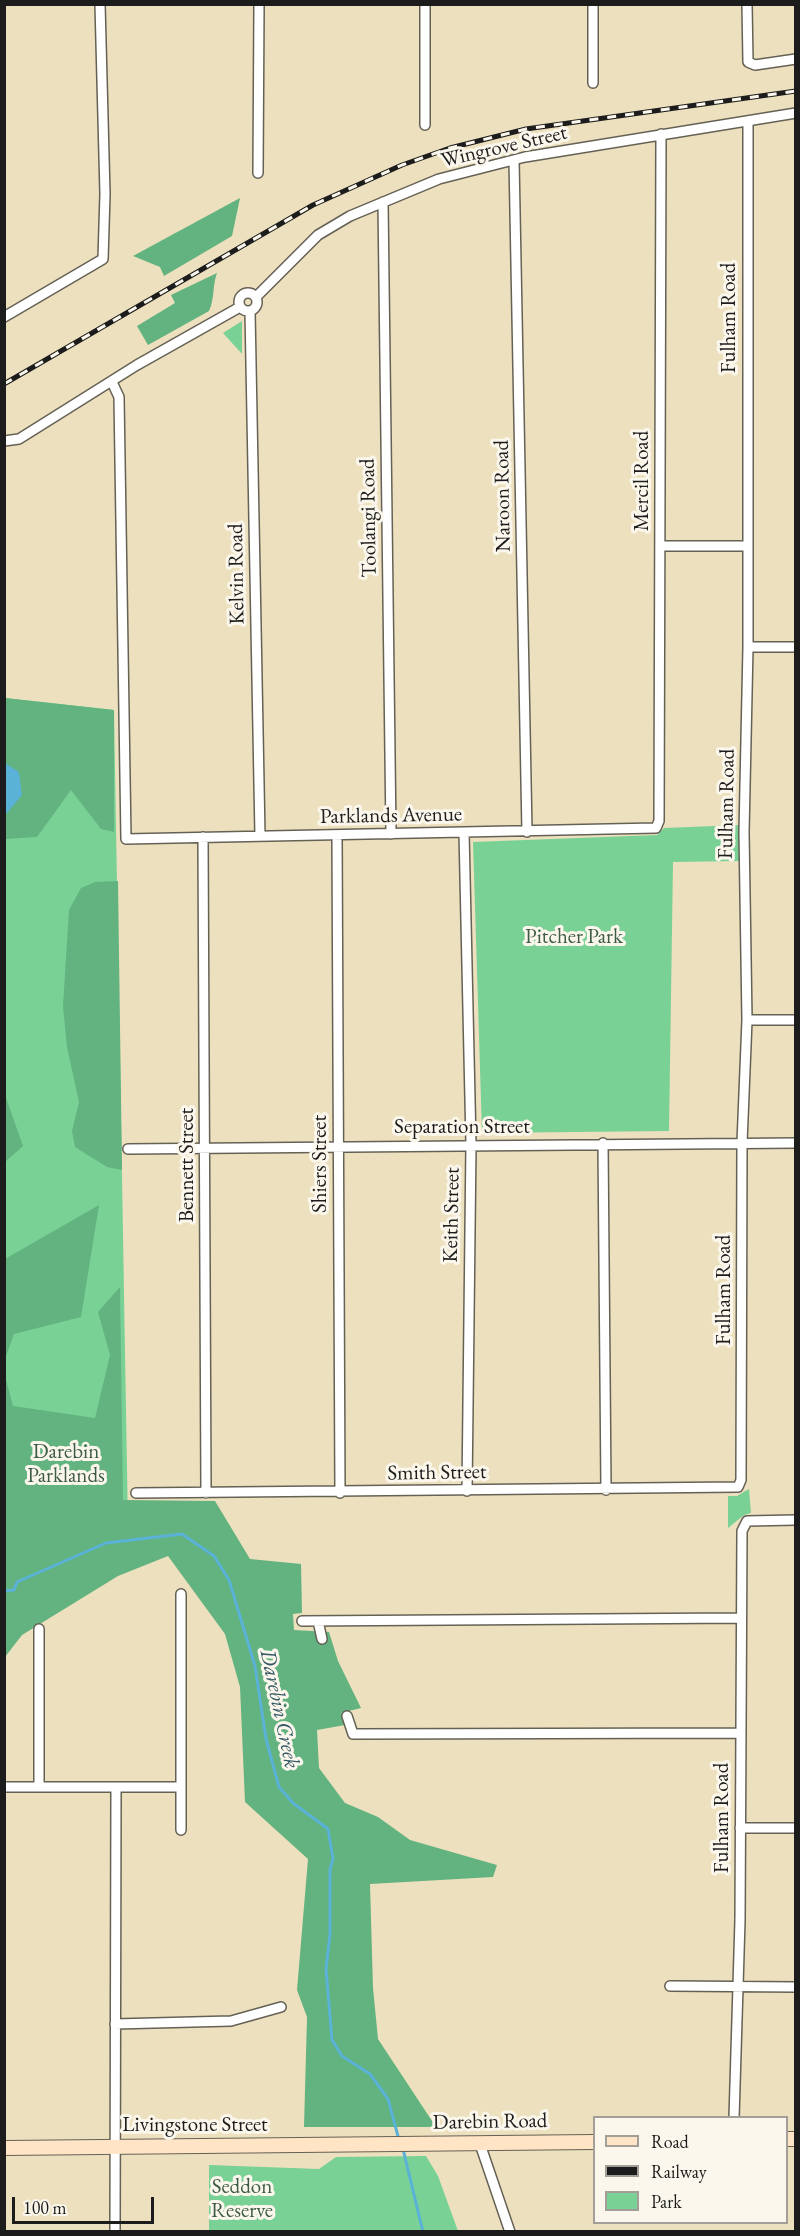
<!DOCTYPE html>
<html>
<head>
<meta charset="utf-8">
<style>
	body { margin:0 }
	#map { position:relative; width:800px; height:2236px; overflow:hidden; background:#ede0be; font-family:"EB Garamond",serif }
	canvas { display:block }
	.frame { position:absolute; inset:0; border:6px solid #1c1c1c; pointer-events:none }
	.legend { position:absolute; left:593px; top:2116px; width:195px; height:108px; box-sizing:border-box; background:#fbf7ec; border:2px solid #a29f99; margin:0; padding:8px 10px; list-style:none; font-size:18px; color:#1c1c1c }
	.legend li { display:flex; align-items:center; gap:12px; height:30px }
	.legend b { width:30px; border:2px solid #a29f99 }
	.scale { position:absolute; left:12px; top:2197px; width:142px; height:27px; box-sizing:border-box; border:3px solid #1c1c1c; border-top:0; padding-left:8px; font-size:18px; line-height:21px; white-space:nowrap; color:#1c1c1c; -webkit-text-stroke:4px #fbf7ec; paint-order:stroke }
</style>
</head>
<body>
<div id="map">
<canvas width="800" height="2236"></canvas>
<div class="frame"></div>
<ul class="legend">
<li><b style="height:8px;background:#ffe4c6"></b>Road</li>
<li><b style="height:8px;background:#1c1c1c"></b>Railway</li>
<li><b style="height:16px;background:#79d196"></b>Park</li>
</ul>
<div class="scale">100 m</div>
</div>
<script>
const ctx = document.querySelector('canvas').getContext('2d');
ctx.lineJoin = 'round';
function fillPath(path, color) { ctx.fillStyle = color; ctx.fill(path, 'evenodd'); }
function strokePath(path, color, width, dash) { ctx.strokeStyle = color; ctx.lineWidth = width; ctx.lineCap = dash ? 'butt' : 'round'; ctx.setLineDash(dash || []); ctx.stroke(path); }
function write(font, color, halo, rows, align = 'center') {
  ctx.font = font + ' "EB Garamond",serif'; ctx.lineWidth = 6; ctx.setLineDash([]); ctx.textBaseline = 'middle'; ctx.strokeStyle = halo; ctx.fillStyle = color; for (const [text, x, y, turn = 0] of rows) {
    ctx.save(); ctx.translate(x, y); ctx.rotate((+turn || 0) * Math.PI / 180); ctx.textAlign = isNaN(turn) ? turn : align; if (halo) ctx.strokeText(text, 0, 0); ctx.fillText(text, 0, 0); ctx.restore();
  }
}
fillPath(new Path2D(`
	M242,321V354L223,333Z
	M5,698L114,710L128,1527L5,1570Z
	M739,825V861L673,862L669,1131L482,1133L473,842L657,835L664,828Z
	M749,1489L751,1513L744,1515L728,1528V1496H737Z
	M426,2156L438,2176L458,2231H209V2165L319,2169L336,2157Z`), '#79d196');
fillPath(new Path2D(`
	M240,198L232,236L164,276L160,267L133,256Z
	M217,273C212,287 215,298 209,311L148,345L137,326L175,303L171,295Z
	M5,698L114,710V832L101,829L71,790L37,837L5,839Z
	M118,881L122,1170L107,1167L75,1147L72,1131L79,1102L67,1047L63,1006L69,910L81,888L95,882Z
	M5,1095L23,1146L5,1162H4Z
	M99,1205L81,1317L14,1334L5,1359V1259Z
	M120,1287L123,1500L215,1501L250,1559L301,1564L302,1613L293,1614L294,1630L329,1632L338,1661L361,1708L341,1713L345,1725L317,1730L319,1768L345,1803L378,1817L410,1840L497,1865L493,1877L370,1884L373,1988L378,2039L436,2127H304L307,2017L297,1990L308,1859L245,1802L240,1687L225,1634L168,1556L118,1576L22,1635L5,1657L4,1372L13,1406L95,1418L110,1355L98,1312Z`), '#62b37f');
fillPath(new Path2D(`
	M5,763L19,772L22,795L7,813H4Z`), '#5ab2d7');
strokePath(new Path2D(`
	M4,1591L14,1590L17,1582L106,1543L182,1534L214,1556L229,1580L255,1666L266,1739L279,1787L293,1803L328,1829L333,1859L330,1869V1934L326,1969L332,2040L342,2056L370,2074L388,2099L399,2140
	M403,2149L423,2232`), '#5ab2d7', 3);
const street = new Path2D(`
	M747,4L748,62L755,65L796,59
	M593,83V4
	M425,125V4
	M514,160L527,832
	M258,173L259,4
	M383,202L391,834
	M239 302a9 9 0 1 1 18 0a9 9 0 1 1-18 0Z
	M256,297L318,235L350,216L439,179L525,157L796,113
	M250,311L260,836
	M4,317L103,259L105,194L100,4
	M112,382L119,397L126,839L656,828L659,821L661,134
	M4,441L19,439L137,365L240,307
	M660,546H747
	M748,647H796
	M464,832L471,1144L467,1491
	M337,835L340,1493
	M203,837L206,1493
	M747,1020H796
	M603,1143L606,1490
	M128,1149L796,1143
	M136,1493L738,1487L741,1480L742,1143L747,1020L744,832L748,647V121
	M302,1621L740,1618
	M318,1621L322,1639
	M347,1716L353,1734L741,1733
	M4,1787H181
	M39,1787V1629
	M740,1828H796
	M181,1830V1594
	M670,1986L796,1987
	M115,2024L231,2021L281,2007
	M734,2118L740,1920L742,1531L747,1521L796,1520
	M480,2144L510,2232
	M115,2232L116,1787`);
const secondary = new Path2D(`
	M786,2139H796
	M4,2148L594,2142`);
strokePath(street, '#656155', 12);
strokePath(secondary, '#656155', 16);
strokePath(street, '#fff', 9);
strokePath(secondary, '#ffe4c6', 14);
const rail = new Path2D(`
	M4,384L313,205L402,165L450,148L526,129L796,91`);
strokePath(rail, '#1c1c1c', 5);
strokePath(rail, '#fbf7ec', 3, [9]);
write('21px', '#1c1c1c', '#fbf7ec', [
	["Wingrove Street",504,147,-13],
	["Fulham Road",729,318,-90],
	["Mercil Road",642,481,-90],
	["Naroon Road",503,496,-91],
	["Toolangi Road",369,518,-91],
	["Kelvin Road",237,574,-91],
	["Fulham Road",727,804,-89],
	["Parklands Avenue",391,816,-1],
	["Separation Street",462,1127],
	["Shiers Street",320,1164,-90],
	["Bennett Street",187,1165,-90],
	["Keith Street",452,1215,-89],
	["Fulham Road",724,1290,-90],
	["Smith Street",437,1473,-1],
	["Fulham Road",722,1818,-90],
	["Darebin Road",490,2122,-1],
	["Livingstone Street",195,2125]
]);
write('21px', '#3d5b47', '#fbf7ec', [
	["Pitcher Park",574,937],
	["Darebin",66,1452],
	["Parklands",66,1476],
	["Seddon",242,2187],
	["Reserve",242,2211]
]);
write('italic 22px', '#355867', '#fbf7ec', [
	["Darebin Creek",279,1709,78]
]);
</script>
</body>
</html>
